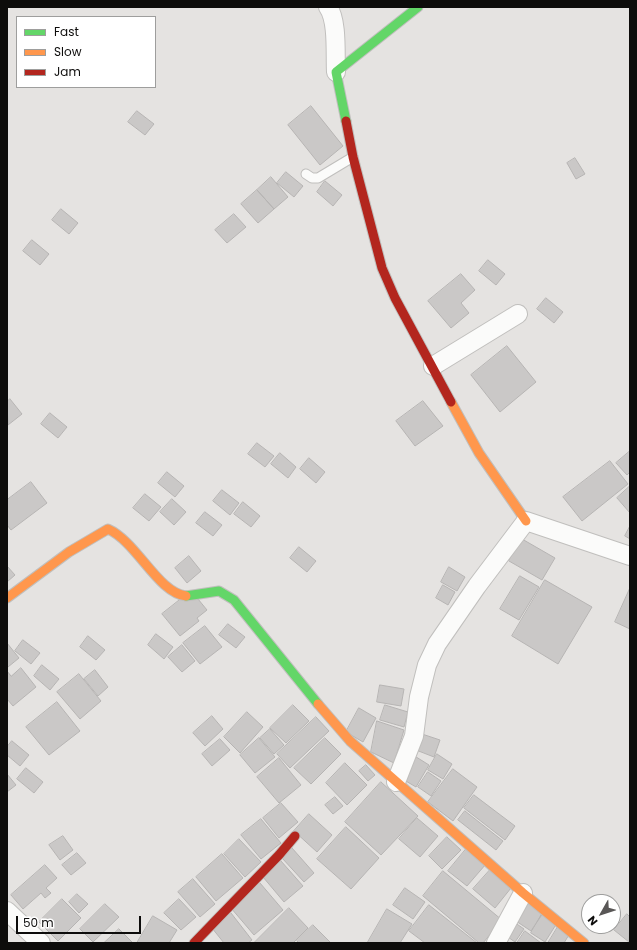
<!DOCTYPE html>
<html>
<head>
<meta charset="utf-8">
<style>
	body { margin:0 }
	#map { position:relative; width:637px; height:950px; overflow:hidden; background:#e5e3e1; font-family:Poppins,sans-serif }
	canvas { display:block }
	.frame { position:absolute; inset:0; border:8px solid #0d0c0b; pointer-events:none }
	.legend { position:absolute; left:16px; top:16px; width:140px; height:72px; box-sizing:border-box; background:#fff; border:1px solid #9e9e9d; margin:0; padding:5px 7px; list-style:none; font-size:12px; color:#0d0c0b }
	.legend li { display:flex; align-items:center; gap:8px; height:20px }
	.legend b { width:20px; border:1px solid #9e9e9d }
	.north { position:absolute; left:581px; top:894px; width:40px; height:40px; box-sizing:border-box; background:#fff; border:1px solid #9e9e9d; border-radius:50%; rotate:231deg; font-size:11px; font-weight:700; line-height:16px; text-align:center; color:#0d0c0b }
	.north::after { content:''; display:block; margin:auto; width:14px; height:18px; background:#595756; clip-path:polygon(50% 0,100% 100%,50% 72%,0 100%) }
	.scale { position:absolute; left:16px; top:916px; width:125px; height:18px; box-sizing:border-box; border:2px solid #0d0c0b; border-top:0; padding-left:5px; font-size:12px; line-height:14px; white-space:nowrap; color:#0d0c0b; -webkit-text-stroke:3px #fff; paint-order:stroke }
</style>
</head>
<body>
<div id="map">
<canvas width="637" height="950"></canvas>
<div class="frame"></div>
<ul class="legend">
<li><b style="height:5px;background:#63d668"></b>Fast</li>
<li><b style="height:5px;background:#ff974d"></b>Slow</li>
<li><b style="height:5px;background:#b3261e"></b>Jam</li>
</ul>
<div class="north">N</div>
<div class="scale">50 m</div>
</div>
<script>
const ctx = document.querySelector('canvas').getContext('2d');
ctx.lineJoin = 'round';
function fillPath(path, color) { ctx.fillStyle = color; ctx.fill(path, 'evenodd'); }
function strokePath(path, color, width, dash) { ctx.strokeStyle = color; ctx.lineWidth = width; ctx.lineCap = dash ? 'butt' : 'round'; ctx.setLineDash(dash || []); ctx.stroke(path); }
const building = new Path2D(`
	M311,106L343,146L320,165L288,125Z
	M137,111L154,124L145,135L128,122Z
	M575,158L585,174L576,179L567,163Z
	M286,172L303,186L294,197L277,183Z
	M271,177L288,197L274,209L257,190Z
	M325,181L342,195L333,206L317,192Z
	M257,190L274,209L258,223L241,204Z
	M61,209L78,223L69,234L52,220Z
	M234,214L246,227L227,243L215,230Z
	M32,240L49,254L40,265L23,251Z
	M488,260L505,274L496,285L479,271Z
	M461,274L475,290L461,303L469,313L451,328L428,301Z
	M546,298L563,312L554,323L537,309Z
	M507,346L536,382L500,412L471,375Z
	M10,399L22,414L8,425L7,402Z
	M423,401L443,426L415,446L396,421Z
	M50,413L67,427L58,438L41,424Z
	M257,443L274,456L265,467L248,454Z
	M630,451V472L627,475L616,463Z
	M280,453L296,467L288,478L271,464Z
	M309,458L325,472L316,483L300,469Z
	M610,461L628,484L582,521L563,497Z
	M167,472L184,486L175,497L158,483Z
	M31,482L47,503L11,530L7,525V500Z
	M630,486V513L617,498Z
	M222,490L239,503L230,515L213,501Z
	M145,494L161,507L149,521L133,508Z
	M172,499L186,512L174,525L160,512Z
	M243,502L260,516L251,527L234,514Z
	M205,512L222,525L213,536L196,523Z
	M630,526V539L625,536Z
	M522,539L555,558L542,580L509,561Z
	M299,547L316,561L307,572L290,558Z
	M189,556L201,571L187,583L175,568Z
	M7,566L15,575L7,582Z
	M449,567L465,577L457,591L441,582Z
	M520,576L539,587L519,620L500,609Z
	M545,580L592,607L558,664L512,636Z
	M443,585L455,592L448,605L436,598Z
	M630,588V629L615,622Z
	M182,598L198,599L207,610L197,618L199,621L180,636L162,614Z
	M228,624L245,637L236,648L219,635Z
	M205,626L222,647L200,664L183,643Z
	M156,634L173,647L164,659L148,645Z
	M88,636L105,650L96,660L80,647Z
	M23,640L40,653L31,664L15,651Z
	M7,643L19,658L8,667L7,666Z
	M182,645L195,661L182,672L168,657Z
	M42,665L59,679L50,690L34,676Z
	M21,668L36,687L13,706L7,699V671L11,676Z
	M95,670L108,687L98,696L84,679Z
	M79,674L101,701L80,719L57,692Z
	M380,685L404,689L401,706L377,702Z
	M57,702L80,731L49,755L26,727Z
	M293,705L309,721L286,743L270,728Z
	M385,705L408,712L404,727L380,720Z
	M359,708L376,718L363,742L346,732Z
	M247,712L263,727L240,753L224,737Z
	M212,716L223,729L205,746L193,733Z
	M316,717L329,731L290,768L277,754Z
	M377,721L404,730L394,763L371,752Z
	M270,729L284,745L274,754L260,738Z
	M422,734L440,740L434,757L416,750Z
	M259,738L275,757L255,773L240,755Z
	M325,738L341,754L311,784L294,768Z
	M220,739L230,750L212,766L202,754Z
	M12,741L29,755L20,766L7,755V747Z
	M437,754L452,764L443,779L428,770Z
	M413,755L429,765L416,787L399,777Z
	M279,758L301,785L279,803L257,777Z
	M345,763L367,785L347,805L326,783Z
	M366,765L375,775L368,781L359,771Z
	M26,768L43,782L34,793L17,779Z
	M453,769L477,787L453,821L428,802Z
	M428,772L441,781L431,796L418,787Z
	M7,774L16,785L7,792Z
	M381,782L418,816L381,855L345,822Z
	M474,795L515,826L505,840L464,808Z
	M335,797L343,806L333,814L325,805Z
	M281,803L298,822L279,838L263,818Z
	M465,811L503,841L496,850L458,820Z
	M309,814L332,835L317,852L294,831Z
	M417,818L438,836L420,857L399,839Z
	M261,819L281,843L261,859L241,835Z
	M346,827L379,858L351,889L317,859Z
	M63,836L73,850L60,860L49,845Z
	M447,837L461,850L442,869L429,856Z
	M239,839L261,862L245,877L224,854Z
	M292,848L314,873L304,882L282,858Z
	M467,848L486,864L467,886L448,871Z
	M77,853L86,863L71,875L62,865Z
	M222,854L243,878L216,901L196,877Z
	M281,861L303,886L284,902L263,877Z
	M45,865L57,878L46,888L51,893L45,898L41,893L23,909L11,895Z
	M490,870L511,888L495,908L473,889Z
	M443,871L502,920L483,943H479L423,896Z
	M193,879L215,904L200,917L178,892Z
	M260,883L283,910L254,935L231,908Z
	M405,888L425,902L413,919L393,905Z
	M77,894L88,904L79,913L69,902Z
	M62,899L81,918L58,941L39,922Z
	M179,899L196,917L181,930L164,913Z
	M522,899L543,913L531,931L510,917Z
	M105,904L119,917L93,942L80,929Z
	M429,905L477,943H425L409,931Z
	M289,908L308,928L293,943H254Z
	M387,909L412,924L400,943H370L368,942Z
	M231,913L252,940L248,943H224L212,928Z
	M542,914L557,923L545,942L531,933Z
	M627,914L630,917L629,942L614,930Z
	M153,916L177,930L169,943H137Z
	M511,920L524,929L515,942L502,933Z
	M313,925L331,943H299L297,941Z
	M559,925L570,933L564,943H548Z
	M119,929L133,943H104Z
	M525,931L541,943H517Z`);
fillPath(building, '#cac8c7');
strokePath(building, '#b6b4b3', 1);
const lane = new Path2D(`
	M306,174L312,178H318L353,157`);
const street = new Path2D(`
	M328,7C338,21 335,55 336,72
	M433,366L518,314
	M396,782L414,736L419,697L427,665L437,644L477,586L526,521L630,556
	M7,911L41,943
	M496,943L523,893`);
const fast = new Path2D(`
	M346,121L336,72L418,7
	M186,596L219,591L234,600L318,704`);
const slow = new Path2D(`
	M451,402L479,453L526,521
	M7,598L69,552L108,529C137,542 158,593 186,596
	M318,704L350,741L523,893L584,943`);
const jam = new Path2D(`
	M346,121L353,157L382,268L395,298L451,402
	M194,943L279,855L295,836`);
strokePath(lane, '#c0bfbd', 11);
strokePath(street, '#c0bfbd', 20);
strokePath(fast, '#c0bfbd', 11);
strokePath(slow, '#c0bfbd', 11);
strokePath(jam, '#c0bfbd', 11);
strokePath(lane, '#fbfbfa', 9);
strokePath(street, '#fbfbfa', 18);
strokePath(fast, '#63d668', 9);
strokePath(slow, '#ff974d', 9);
strokePath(jam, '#b3261e', 9);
</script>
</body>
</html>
